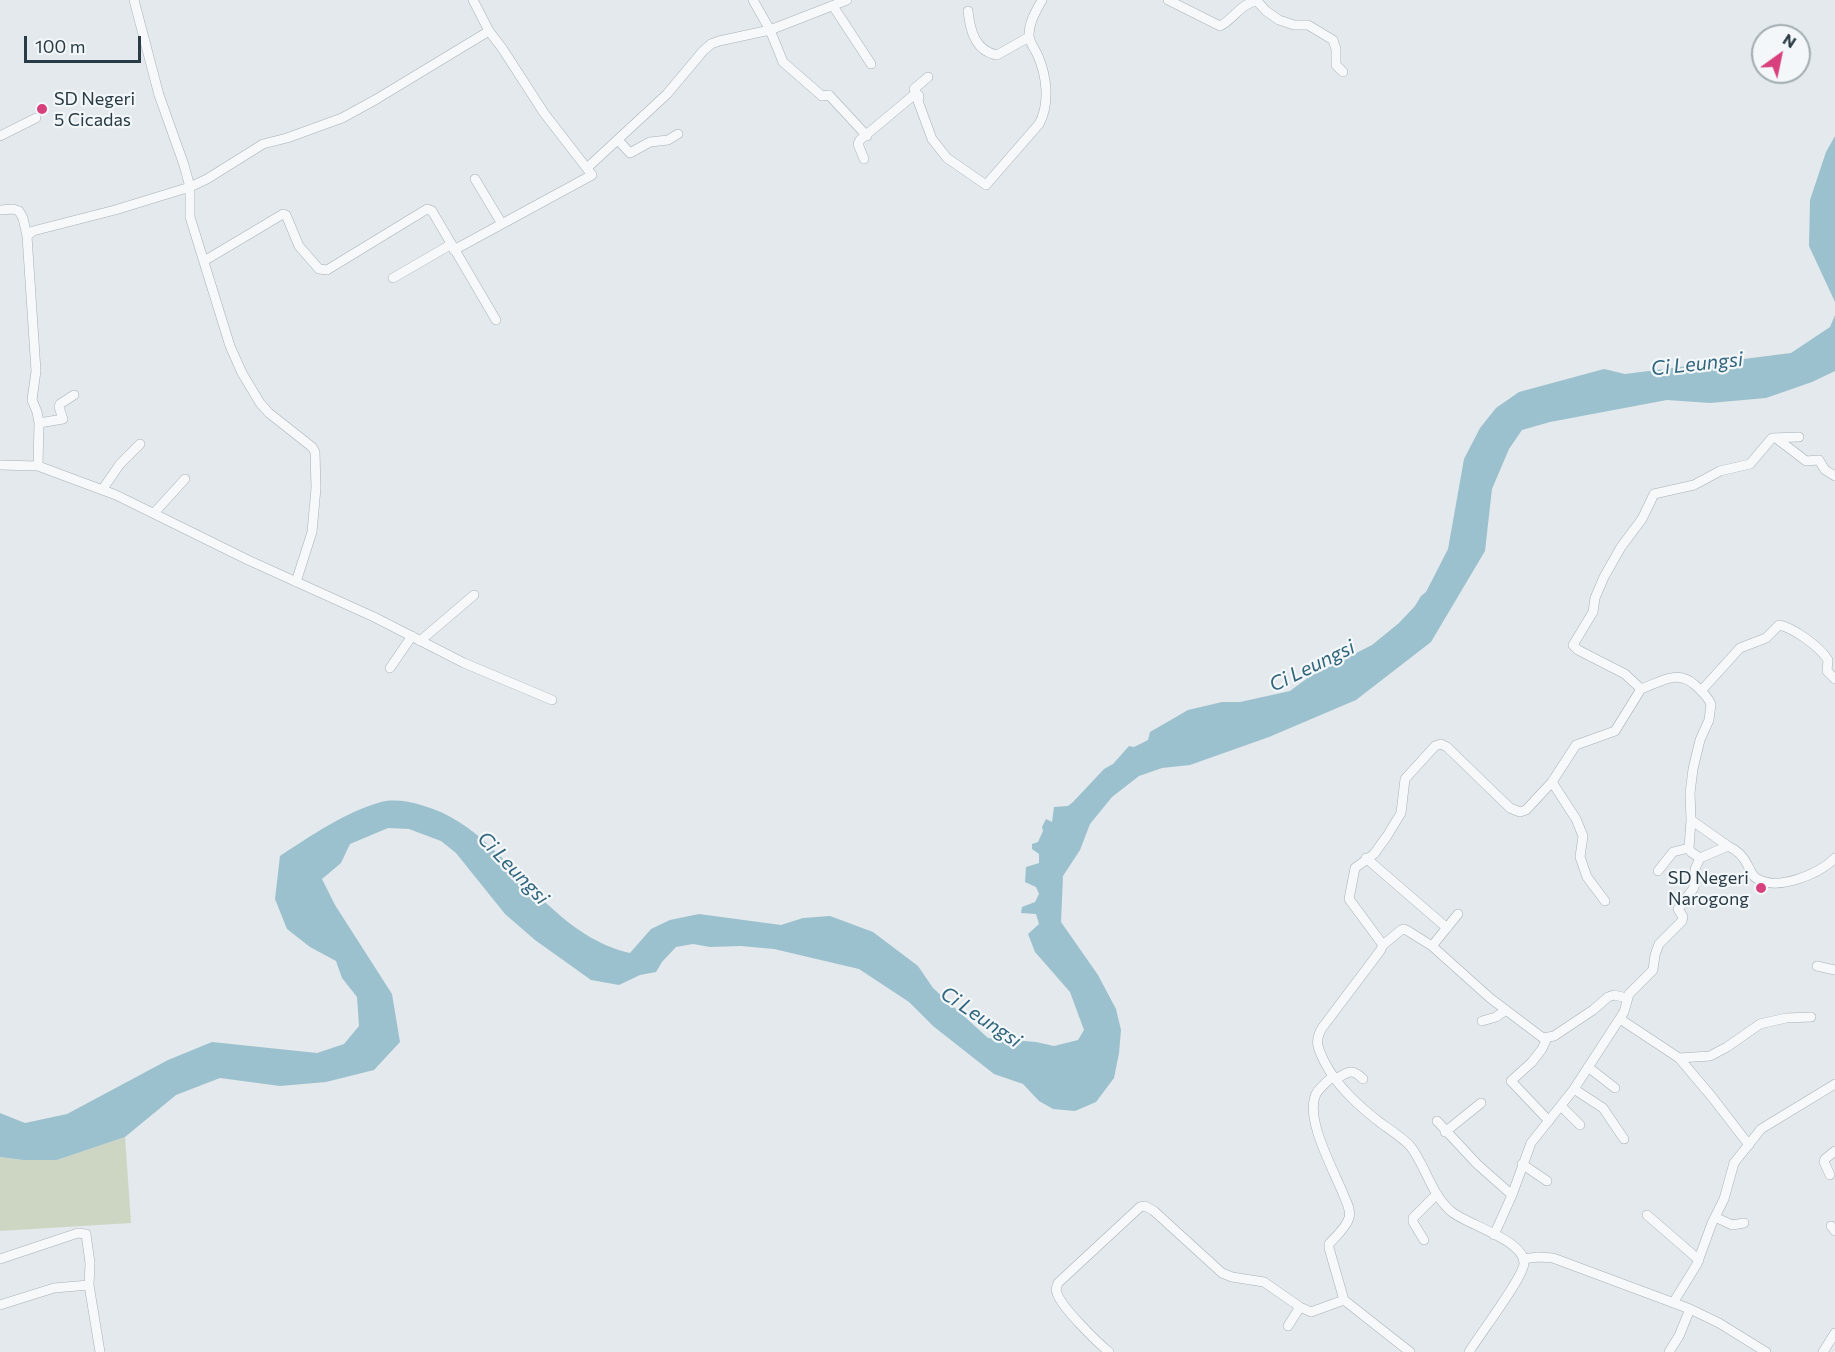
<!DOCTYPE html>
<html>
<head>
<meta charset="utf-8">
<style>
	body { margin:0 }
	#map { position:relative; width:1835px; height:1352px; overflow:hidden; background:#e3e9ec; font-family:Commissioner,sans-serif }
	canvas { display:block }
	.north { position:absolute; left:1751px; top:24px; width:60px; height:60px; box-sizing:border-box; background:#f3f7f9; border:2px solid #a2acb1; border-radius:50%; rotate:33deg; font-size:16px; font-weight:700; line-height:24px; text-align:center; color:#293b45 }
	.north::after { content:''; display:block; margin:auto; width:21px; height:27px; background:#d8407d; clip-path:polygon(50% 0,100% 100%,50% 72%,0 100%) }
	.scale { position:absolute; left:24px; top:36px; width:117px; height:27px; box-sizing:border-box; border:3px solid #293b45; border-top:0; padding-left:8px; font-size:18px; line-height:21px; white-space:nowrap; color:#293b45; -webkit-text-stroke:4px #f3f7f9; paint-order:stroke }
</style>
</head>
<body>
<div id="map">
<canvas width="1835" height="1352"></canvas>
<div class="north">N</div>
<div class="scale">100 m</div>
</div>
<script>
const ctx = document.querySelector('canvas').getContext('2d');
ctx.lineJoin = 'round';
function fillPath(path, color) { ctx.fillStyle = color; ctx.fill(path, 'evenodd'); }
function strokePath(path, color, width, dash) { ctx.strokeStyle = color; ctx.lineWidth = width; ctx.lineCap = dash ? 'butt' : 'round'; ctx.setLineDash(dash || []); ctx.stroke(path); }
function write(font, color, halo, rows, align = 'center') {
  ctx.font = font + ' Commissioner,sans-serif'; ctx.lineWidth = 4.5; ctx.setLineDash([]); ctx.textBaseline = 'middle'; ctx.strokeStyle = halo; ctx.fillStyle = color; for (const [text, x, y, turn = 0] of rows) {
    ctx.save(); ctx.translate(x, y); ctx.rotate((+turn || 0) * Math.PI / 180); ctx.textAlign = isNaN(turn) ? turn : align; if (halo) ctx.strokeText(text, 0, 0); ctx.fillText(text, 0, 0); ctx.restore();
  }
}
fillPath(new Path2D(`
	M125,1137L131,1223L0,1231V1157L23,1160H57Z`), '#cdd6c3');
fillPath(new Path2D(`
	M1835,136V302L1809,246L1810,200L1826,152Z
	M1835,315V371L1812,382L1766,398L1710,403L1667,400L1550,422L1522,430L1509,449L1492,489L1485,551L1431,642L1356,700L1269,737L1190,765L1162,768L1139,776L1112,797L1090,824L1080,850L1063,876L1061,922L1098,975L1116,1009L1121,1030L1119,1053L1114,1078L1096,1102L1075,1111L1053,1109L1039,1101L1023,1084L994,1074L933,1026L909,1002L859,969L774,949L741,946L710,947L693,944L676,947L662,962L656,972L640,975L619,985L591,980L535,940L505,914L456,853L441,841L409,829L388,828L350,844L341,863L322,879L335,905L392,994L400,1042L374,1070L326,1082L280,1086L220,1078L176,1095L125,1137L57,1160H23L0,1157V1113L25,1123L67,1114L168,1060L212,1042L317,1053L344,1044L359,1026L357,997L342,978L336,961L310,947L287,929L275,899L280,856C309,837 347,811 381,802C393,799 409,801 421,805C480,821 511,873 555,911C576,930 602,947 630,953L651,929L670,920L699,914L781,925L803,918L830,916L873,932L918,966L933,988L988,1038L1036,1042L1054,1046L1078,1040L1084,1030L1070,992L1035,952L1028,934L1039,924L1036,914L1021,913L1022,907L1035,902L1039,894L1036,887L1025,882L1026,867L1039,863V854L1032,849V844L1038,842L1043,831L1042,827L1046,819L1052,822L1054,807L1068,806L1073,802L1104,769L1113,764L1129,746L1134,747L1148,740L1150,732L1188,710L1222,702H1240L1290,691L1309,677L1372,645L1399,623L1415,606L1421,596L1426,592L1448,549L1464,459L1480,428L1496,408L1519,392L1604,369L1625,374L1791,353L1830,327Z`), '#9cc1ce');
const street = new Path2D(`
	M134,0L159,95L184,165L190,187V217L230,346L242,373L260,403L269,413L312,447L315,452L316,488L312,532L296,582
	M753,0L770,30L783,62L822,96L829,95L867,136
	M1168,0L1220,26C1233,20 1241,3 1257,1L1266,11L1279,20L1294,25H1308L1333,40L1336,49V65L1343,72
	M833,6L871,64
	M968,11C970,30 975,51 997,55L1029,37
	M916,93L919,96L918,101L932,139L947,158L986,185L1039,124C1050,104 1047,77 1038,56C1035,49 1029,42 1029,35C1029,22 1036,11 1042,0
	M0,136L36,118
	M618,140L630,153L650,142L668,140L678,134
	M864,159L858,144L860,140L909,99L916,93L914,89L928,77
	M587,168L667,94L703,51L711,44L719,41L770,30L847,0
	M475,179L502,224
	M0,210L13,209L19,211L23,218L27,236
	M454,250L592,175L544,113L502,48L489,31
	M204,261L283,214L286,215L299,246L319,269L327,270L427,209L432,211L496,320
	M393,278L450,245
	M39,423L63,419L59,407L60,404L74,395
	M1776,438L1806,461L1819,460L1825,470L1835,476
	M0,465L38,466L116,495L248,560L374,617L464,663L552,700
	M38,466L39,423L37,412L32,400L36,371L27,236L33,231L115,210L190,187L207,179L263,144L287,138L342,118L375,100L489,31L473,0
	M102,490L120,464L140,444
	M154,513L185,479
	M420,641L474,595
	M390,668L412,636
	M1641,689C1661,682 1677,669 1695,685C1702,691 1707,696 1711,704L1709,720L1700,740L1693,769L1690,793L1691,820L1689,848L1691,852L1700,858L1728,846C1737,850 1744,857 1748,866C1751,870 1751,875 1756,878C1777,892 1819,874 1835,858
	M1701,691L1740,648L1766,638L1779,625C1794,628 1820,647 1828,660L1827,671L1835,679
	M1552,782L1576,819L1583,836L1580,857L1587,877L1605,901
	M1691,820L1728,846
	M1366,858L1447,928
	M1658,871L1673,852L1689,848
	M1383,945L1401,930L1404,929L1408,931L1432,946L1490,998L1543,1038L1554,1036L1593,1010L1608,997L1614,995L1627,998
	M1432,946L1458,914
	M1817,966L1835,970
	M1620,1019L1679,1058L1710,1056L1727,1047L1760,1024L1786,1018L1811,1017
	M1482,1021L1496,1017L1506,1010
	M1547,1038L1542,1049L1532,1062L1511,1081L1549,1121
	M1679,1058L1712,1097L1749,1145
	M1588,1067L1615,1088
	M1332,1077C1327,1082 1320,1087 1316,1094C1304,1119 1335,1172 1344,1196C1347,1203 1351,1210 1349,1218C1346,1228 1335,1237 1329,1244V1248L1344,1300L1410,1352
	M1335,1079C1348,1073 1351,1067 1363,1079
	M1574,1089L1603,1108L1624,1139
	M1561,1106L1580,1125
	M1437,1121L1477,1164L1512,1195
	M1445,1132L1481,1103
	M1522,1164L1547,1181
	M1830,1175L1824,1162L1825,1159L1835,1151
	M1647,1215L1699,1260
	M1715,1217L1732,1225L1744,1223
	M1831,1226L1835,1231
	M1494,1235L1512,1195L1531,1143L1574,1089L1624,1012L1629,994L1653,970L1655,955L1659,944L1682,921L1683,917L1678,909L1693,889L1697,879L1695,869L1700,858
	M1424,1240L1413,1222V1218L1437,1194
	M0,1259L78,1233L86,1234L90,1263L89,1285L100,1352
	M1523,1259L1538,1257L1553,1258L1690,1309L1719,1323L1766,1352
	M1673,1303L1697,1264L1712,1223L1724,1199L1734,1163L1761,1129L1835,1084
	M0,1305L54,1288L89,1285
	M1288,1326L1300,1307
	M1109,1352C1097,1342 1061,1307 1057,1293C1055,1289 1057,1287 1058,1283L1140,1207L1145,1206L1154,1211L1222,1273L1232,1277L1264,1282L1300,1307L1311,1312L1344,1300
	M1469,1352C1479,1335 1524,1277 1524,1263C1524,1240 1468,1225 1452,1212C1432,1196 1426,1167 1411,1147C1403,1138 1392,1131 1382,1124C1360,1107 1337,1087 1324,1061C1318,1048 1314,1042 1322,1028L1380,951L1383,945L1349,899L1355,868L1374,854L1387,836L1401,813L1405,779L1435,746L1441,744L1447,747L1510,808L1520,812L1526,810L1552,782L1576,745L1615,731L1641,689L1625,674L1578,650L1573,645L1593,612L1595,598L1604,577L1621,547L1642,519L1654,494L1694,485L1720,471L1750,464L1772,438L1799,437
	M1669,1352L1679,1336L1690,1309
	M1823,1352L1835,1333`);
strokePath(street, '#a7b1b7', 10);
strokePath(street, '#f6f8fa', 9);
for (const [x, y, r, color] of [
	[42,109,6,"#d8407d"],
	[1761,888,6,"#d8407d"]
]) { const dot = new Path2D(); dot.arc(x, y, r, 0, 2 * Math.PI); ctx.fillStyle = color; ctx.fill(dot); strokePath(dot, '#f3f7f9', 2); }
write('18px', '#293b45', '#f3f7f9', [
	["SD Negeri",54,99],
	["5 Cicadas",54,120],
	["SD Negeri",1749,878,"right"],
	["Narogong",1749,899,"right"]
], 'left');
write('italic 20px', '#30657d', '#f3f7f9', [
	["Ci Leungsi",1697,364,-6],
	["Ci Leungsi",1312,666,-26],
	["Ci Leungsi",513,868,46],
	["Ci Leungsi",981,1017,34]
]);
</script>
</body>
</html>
